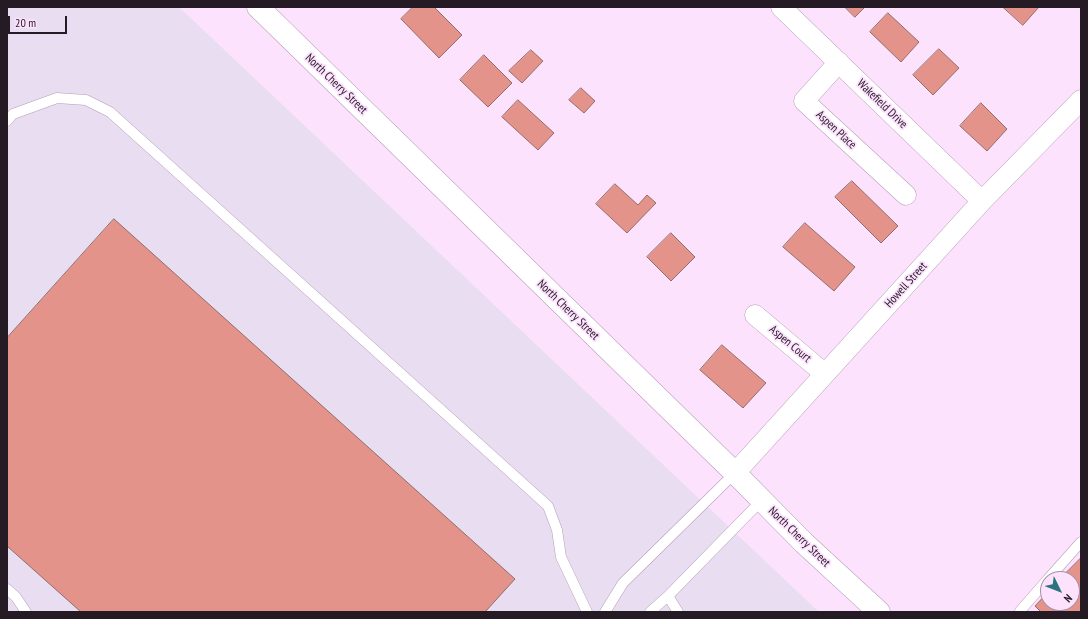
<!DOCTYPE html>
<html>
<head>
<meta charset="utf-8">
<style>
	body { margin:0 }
	#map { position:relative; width:1088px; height:619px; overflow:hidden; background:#fde2fd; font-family:"PT Sans Narrow",sans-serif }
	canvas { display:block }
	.frame { position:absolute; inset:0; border:8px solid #241b25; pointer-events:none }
	.north { position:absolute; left:1040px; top:571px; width:40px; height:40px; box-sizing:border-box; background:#fde2fd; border:1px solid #a692a7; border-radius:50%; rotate:133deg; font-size:11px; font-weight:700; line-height:16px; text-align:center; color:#241b25 }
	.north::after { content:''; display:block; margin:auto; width:14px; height:18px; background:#2b747d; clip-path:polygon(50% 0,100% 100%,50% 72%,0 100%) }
	.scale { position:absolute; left:8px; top:16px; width:59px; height:18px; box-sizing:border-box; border:2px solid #241b25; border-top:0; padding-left:5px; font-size:12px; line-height:14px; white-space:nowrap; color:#241b25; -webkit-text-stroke:3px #fde2fd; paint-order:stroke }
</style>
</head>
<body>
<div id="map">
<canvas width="1088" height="619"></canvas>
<div class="frame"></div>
<div class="north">N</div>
<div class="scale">20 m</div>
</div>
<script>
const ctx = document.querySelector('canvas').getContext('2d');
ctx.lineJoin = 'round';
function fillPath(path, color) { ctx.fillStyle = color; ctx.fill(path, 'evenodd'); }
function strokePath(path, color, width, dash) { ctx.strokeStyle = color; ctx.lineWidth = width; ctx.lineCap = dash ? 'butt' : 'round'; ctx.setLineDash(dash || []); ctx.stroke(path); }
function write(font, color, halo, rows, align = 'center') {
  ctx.font = font + ' "PT Sans Narrow",sans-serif'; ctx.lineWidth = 3.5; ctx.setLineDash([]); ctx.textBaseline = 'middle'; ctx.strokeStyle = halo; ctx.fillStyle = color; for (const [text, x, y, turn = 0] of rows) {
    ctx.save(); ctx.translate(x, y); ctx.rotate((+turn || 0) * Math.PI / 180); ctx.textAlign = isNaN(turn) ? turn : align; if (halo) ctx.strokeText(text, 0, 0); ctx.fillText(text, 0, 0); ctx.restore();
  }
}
fillPath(new Path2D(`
	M7,7H179L819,612H7Z`), '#e8ddf1');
const building = new Path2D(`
	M413,7H434L462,35L439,58L401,19Z
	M845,7H865L855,17Z
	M1003,7H1039L1023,25Z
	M888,13L919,42L901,62L870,32Z
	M939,49L959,68L933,95L913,75Z
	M531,50L543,61L522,83L509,71Z
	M484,55L512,83L488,107L460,80Z
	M581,88L595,101L584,113L569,100Z
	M518,100L554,133L538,150L502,117Z
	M981,103L1007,129L987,151L960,126Z
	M852,181L898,226L881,243L835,197Z
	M615,184L638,205L647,195L656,203L627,233L596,204Z
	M114,219L515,579L485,612H81L7,546V338Z
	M805,223L855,267L834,291L783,247Z
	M671,233L695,257L671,281L647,257Z
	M722,345L766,383L743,408L700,370Z
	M1081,558V611L1080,612H1041L1035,606L1048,592V603H1072V579H1060Z`);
fillPath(building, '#e4938b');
strokePath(building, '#916d69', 1);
const lane = new Path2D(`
	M7,121L13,114L57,98L86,100L110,112L548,506L557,530L561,557L587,612
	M1048,579L1081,542
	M7,589L16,597L26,612
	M668,596L678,612
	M1020,611L1048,579
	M605,612L623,583L735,473
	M650,612L668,596L762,500`);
const street = new Path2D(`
	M781,7L982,201
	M839,62L804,101L906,195
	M755,315L825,374
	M735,473L982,201L1081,100`);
const secondary = new Path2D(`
	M258,7L735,473L804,543L879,612`);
strokePath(lane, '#b69db6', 11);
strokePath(street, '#b69db6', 21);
strokePath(secondary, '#b69db6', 23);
strokePath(lane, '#fff', 10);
strokePath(street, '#fff', 20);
strokePath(secondary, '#fff', 22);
write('12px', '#241b25', '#fde2fd', [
	["North Cherry Street",336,84,44],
	["Wakefield Drive",882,104,44],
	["Aspen Place",836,130,43],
	["Howell Street",906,285,-48],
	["North Cherry Street",568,310,44],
	["Aspen Court",790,344,40],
	["North Cherry Street",799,537,44]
]);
</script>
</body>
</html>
